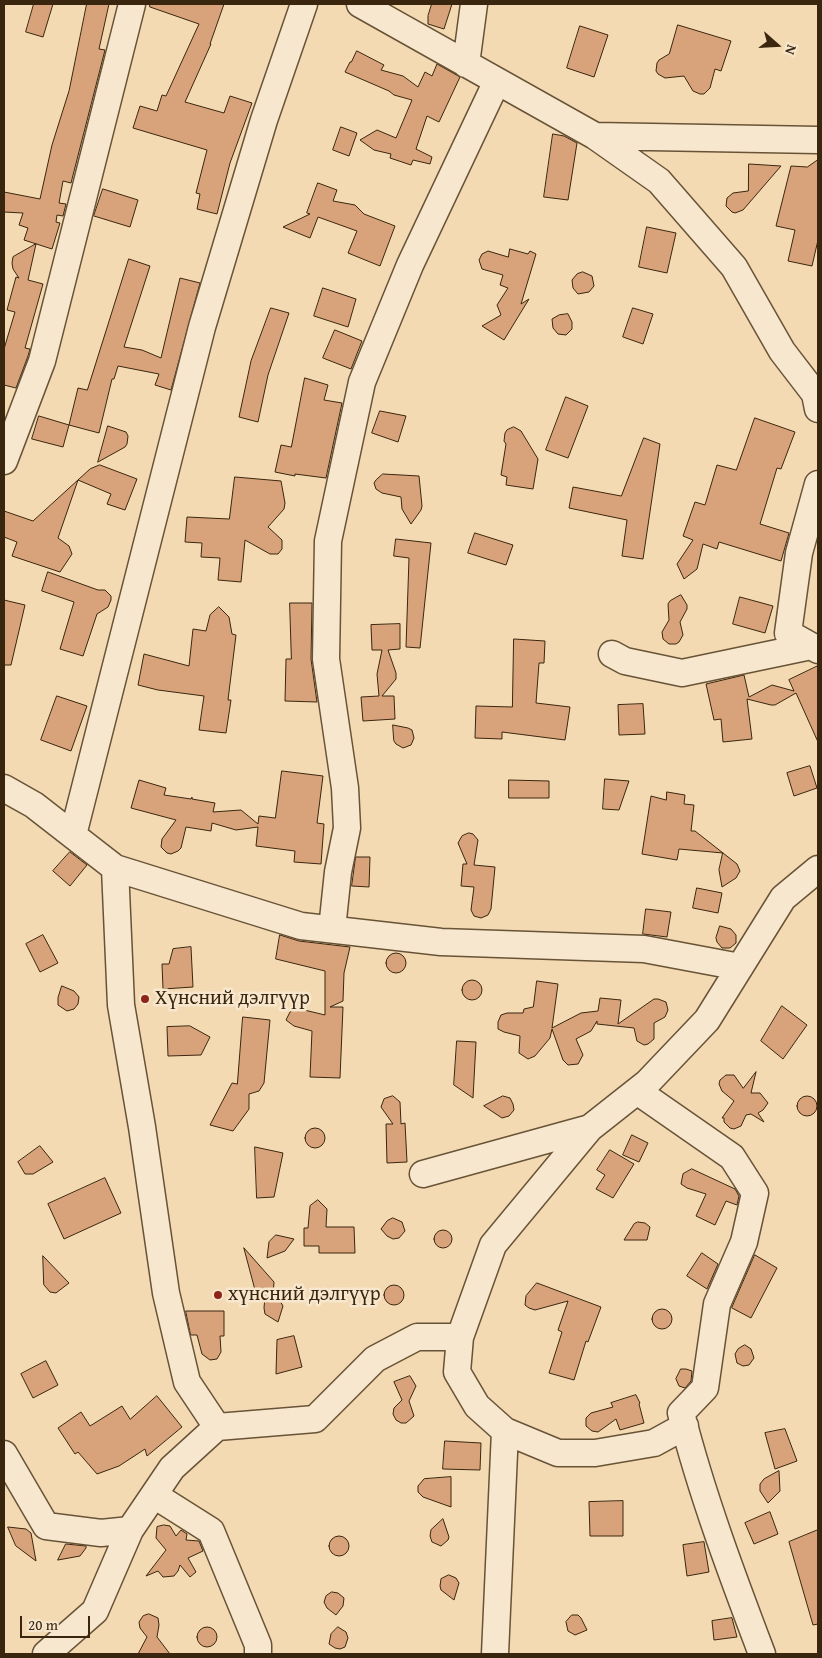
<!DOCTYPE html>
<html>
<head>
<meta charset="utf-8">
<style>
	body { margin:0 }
	#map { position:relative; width:822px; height:1658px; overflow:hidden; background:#f3dab3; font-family:"Gentium Book Plus",serif }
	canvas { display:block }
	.frame { position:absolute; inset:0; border:5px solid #3a260e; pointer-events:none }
	.north { position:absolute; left:752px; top:20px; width:50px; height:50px; -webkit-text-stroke:4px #f7e7ce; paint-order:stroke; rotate:109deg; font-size:14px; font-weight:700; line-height:20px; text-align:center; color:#3a260e }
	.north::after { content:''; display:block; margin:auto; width:18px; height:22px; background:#3a260e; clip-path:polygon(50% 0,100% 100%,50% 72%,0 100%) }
	.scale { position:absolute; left:20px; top:1616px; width:70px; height:22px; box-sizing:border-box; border:2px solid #3a260e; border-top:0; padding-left:6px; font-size:15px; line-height:18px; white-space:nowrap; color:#3a260e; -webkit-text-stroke:4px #f7e7ce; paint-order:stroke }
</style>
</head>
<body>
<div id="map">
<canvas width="822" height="1658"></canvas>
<div class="frame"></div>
<div class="north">N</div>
<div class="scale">20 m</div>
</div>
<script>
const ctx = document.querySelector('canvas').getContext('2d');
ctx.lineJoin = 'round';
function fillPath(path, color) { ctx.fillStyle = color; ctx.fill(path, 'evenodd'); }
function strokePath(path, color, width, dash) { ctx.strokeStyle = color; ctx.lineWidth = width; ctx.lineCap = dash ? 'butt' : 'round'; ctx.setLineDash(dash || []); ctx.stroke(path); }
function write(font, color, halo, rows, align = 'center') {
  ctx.font = font + ' "Gentium Book Plus",serif'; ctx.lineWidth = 5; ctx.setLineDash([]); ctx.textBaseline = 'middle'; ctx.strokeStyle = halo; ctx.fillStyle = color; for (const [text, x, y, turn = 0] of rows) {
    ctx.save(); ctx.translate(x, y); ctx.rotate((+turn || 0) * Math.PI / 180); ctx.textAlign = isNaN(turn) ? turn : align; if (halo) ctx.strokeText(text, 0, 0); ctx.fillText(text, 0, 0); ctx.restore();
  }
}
const building = new Path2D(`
	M34,4H53L43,37L26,32Z
	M87,4H109L99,49L105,50L71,183L63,181L59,203L66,204L63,216L57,215L56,222L60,223L52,249L24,240L28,228L19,225L23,213L4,212V192L40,199L52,145L69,91Z
	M150,4H224L210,44H211L185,102L224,113L230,96L252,103L230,163L217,214L197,209L200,194L196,193L207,150L133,128L140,106L157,111L162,95L166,96L199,24L150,7Z
	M432,4H452L444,29L428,24V16Z
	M678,25L731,41L721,71L715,69L710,88L704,94H700L693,91L684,76L665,78L658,74L656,71L657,63L659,60L669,54Z
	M580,26L608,35L594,77L567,68Z
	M357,51L384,65L381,70L403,76L418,87L425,72L432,76L437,64L460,77L439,122L427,116L416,149L432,157L430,164L413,160L411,165L390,158L391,154L374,150L360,140L377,130L396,138L412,100L394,95L389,91L345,72L350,62H351Z
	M341,127L357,133L349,156L333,150Z
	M553,134L564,136L577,143L568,200L544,197Z
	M818,160V240L812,266L788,261L795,230L776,226L791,166L807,167Z
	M749,164L781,166L743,210L735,213L732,212L726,206L727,198L733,193L748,191Z
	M318,183L337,190L333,201L355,205L364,214L395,226L380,266L348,253L357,231L318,217L310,238L283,227L310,214L307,213Z
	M103,189L138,200L130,227L94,216Z
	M647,227L676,233L667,273L639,267Z
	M36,244L28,280L43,284L25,348L30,349L28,356L16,388L4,385V349L15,312L7,310L16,277L19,278L13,269L12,263L13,257Z
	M510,249L528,254L530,251L536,254L521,304L529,299L504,340L482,326L501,315L497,305L508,288L500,285L503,275L482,269L479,260L482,254L488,251L508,257Z
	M129,259L150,266L124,347L142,350L161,358L180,278L200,283L171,390L155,385L159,374L118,366L114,379H112L99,433L69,425L78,388L87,390Z
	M583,272L592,276L594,286L589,292L578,294L573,288L572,280L577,274Z
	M323,288L356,299L348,327L314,316Z
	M271,308L289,313L268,375L258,422L239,417L251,361Z
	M633,308L653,314L643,344L623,337Z
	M568,314L572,322V329L566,335L558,334L553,328L552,319L559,315Z
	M335,330L362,341L351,369L323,358Z
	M305,378L328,385L324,400L342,403L326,478L295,474V476L275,472L281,445L291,447Z
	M566,397L588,406L568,458L546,450Z
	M380,411L406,416L398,442L372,433Z
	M39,416L69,425L63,447L32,439Z
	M755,418L795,432L781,469L777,468L760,524L789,533L781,561L719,542L717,549L703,544L697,569L684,579L677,564L693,540L683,536L695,502L705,505L717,465L736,470Z
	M108,426L126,432L128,436L127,444L125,447L98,462Z
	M514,427L521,431L538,459L533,489L506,485L507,477L501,475L506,444L504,441L505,433L507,430Z
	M644,438L660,444L643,559L622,556L627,520L569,508L573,487L621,496Z
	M100,465L137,479L125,510L107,504L111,494L78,480L58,538L69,546L72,554L60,572L12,556L17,542L4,537V511L33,521L90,469Z
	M383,474L419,476L422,506L421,510L411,524L402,509L401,497L382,493L376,489L374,483L376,480Z
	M235,477L281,481L285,503L284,509L268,527L282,540V549L278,554H270L245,540L241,582L218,580L220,558L201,557L202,543L185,542L187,517L229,519Z
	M475,533L513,545L506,565L468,553Z
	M396,539L431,543L420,648L406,647L409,558L394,556Z
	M48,572L98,590H105L111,596V600L108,607L97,614L83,656L60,649L74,602L42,591Z
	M681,595L687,605V609L680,622L683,635L679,642L676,644H669L663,639L662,632L669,620L668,604L670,601Z
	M740,597L773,606L765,633L733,624Z
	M4,600L25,605L11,665H4Z
	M290,603H312L311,659L317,702L285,701L286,659H291Z
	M219,607L229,617L232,634L236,635L228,700H231L226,733L199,730L204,696L158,690L138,685L144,654L189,666L193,629L206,631L210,615Z
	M400,624V649L388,650L396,673V679L382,696H394L395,719L363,721L361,697L379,696L377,674L382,650H372L371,625Z
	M514,639L545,641L544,663H539L536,703L570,707L565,740L502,732V739L475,738L476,706L512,707Z
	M818,666V742L796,693L775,705H771L747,699L752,739L723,742L721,719L714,720L706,684L744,675L749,697L772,685L794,691L789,680Z
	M57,696L87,706L71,751L41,740Z
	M643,704L645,734L619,735L618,705Z
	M393,725L408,728L412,730L414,738L411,745L403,748L396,744L394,741Z
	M810,766L817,788L794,796L787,773Z
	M282,771L323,776L317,823L324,824L321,864L294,862L295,851L256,846L258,827L236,830L212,823L211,831L186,827L181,848L178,851L171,854L167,853L161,847L162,839L176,820L131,808L139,780L166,788L164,795L191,799L192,797V799L215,803L213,812L241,810L258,824L259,816L275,818Z
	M605,779L629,781L619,810L603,809Z
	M509,780L549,781V798H509Z
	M667,792L685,795L684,804L694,805L691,831H695L723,853L679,849L677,860L642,854L651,796L666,800Z
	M469,833L473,834L478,840L474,865L495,867L491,909L488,915L481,918L474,916L471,910L474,887L461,886L463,864H467L458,843L462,836Z
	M70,852L87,865L70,886L53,871Z
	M723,853L737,864L740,871L736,878L722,887L719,870Z
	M356,857H370L369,887L352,886Z
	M697,888L722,893L718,913L693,908Z
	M646,909L671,912L667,937L643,934Z
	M720,926L731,929L736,935V943L730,948H722L717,942L716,938Z
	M43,935L58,963L40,972L26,944Z
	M280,935L299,941L350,947L344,973L343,1001L330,1007H343L340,1078L310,1077L312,1031L294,1026L286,1020L290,1012L296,1008L325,1015V971L276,959Z
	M191,947L193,987L163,989L162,964H169L173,949Z
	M386 963a10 10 0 1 1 20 0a10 10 0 1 1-20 0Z
	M462 990a10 10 0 1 1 20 0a10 10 0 1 1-20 0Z
	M537,981L558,984L552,1028L581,1013L598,1011L600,998L621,1000L618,1024L654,999H658L666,1002L668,1010L665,1017L654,1023V1039L648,1044L644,1045L637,1041L634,1028L597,1024V1021L591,1031L576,1039L583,1055L578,1064L568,1065L563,1060L552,1029L550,1038L535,1056L528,1059L519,1053L520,1036L504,1032L498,1029V1022L501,1015L507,1013H523L524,1009L533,1007Z
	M62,986L74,991L79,997L78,1004L74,1009L67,1011L58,1005V998Z
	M782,1006L807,1025L783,1059L761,1041Z
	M243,1017L270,1020L264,1083L259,1091L249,1094V1109L233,1131L210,1125L232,1083L237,1084Z
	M190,1026L210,1037L201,1055L168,1056L167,1027Z
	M457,1041L476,1042L473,1098L454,1085Z
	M756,1072L751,1093H760L768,1103L763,1110L758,1113L764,1122L751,1114L746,1115L741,1126L734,1129L730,1128L724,1122V1118H722L734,1101L722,1091L719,1084L720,1080L726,1075H734L743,1088Z
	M797 1106a10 10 0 1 1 20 0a10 10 0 1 1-20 0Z
	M393,1096L400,1102L401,1124L405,1123L407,1162L387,1163L386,1124H393L381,1107L384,1099Z
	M503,1096L510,1098L513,1104L514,1110L509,1116L502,1118L484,1106Z
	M305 1138a10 10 0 1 1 20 0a10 10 0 1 1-20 0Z
	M632,1135L648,1143L639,1162L623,1155Z
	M40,1146L53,1162L33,1174H25L18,1162Z
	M255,1147L283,1153L274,1197L257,1198Z
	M610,1150L634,1164L613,1198L596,1189L605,1175L597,1170Z
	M692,1169L735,1189L739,1196L737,1205L726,1201L715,1225L696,1216L706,1194L687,1188L681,1184L683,1174Z
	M105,1178L121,1213L64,1239L48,1204Z
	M318,1200L327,1209L326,1227H354L355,1253H319V1246H304V1228H308L310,1206Z
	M393,1218L402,1222L405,1231L399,1238L393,1239L387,1236L381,1229L387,1221Z
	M638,1222L645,1223L650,1227L647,1240H624L634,1224Z
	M434 1239a9 9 0 1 1 18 0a9 9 0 1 1-18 0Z
	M276,1235L294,1239L285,1251L267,1258L269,1242Z
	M244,1248L274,1282L273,1295L280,1301L283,1306L278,1322L265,1314L264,1308L265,1297L255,1289Z
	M702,1253L718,1264L707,1289L687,1276Z
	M755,1255L777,1268L751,1318L732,1308Z
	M43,1256L69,1283L56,1293L50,1292L44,1285Z
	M537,1283L601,1307L588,1342L586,1341L574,1380L549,1373L562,1332L558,1330L568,1301L535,1310L529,1308L525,1305L526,1296Z
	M384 1295a10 10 0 1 1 20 0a10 10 0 1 1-20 0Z
	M652 1319a10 10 0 1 1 20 0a10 10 0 1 1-20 0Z
	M186,1311H224V1336H220L221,1352L217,1359L210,1360L202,1354L197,1335H191Z
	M294,1336L302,1367L276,1374L277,1340Z
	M745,1345L751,1349L754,1358L749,1365L743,1366L737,1363L735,1354L738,1349Z
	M46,1361L58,1385L33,1398L21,1374Z
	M681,1369H686L692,1371L691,1381L685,1388L679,1386L676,1379Z
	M410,1376L416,1386L409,1401L414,1416L406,1423H401L396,1420L393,1414L394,1408L402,1400L394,1382Z
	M636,1395L640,1403L639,1404L644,1423L620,1430L616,1419L598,1432L592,1431L586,1426V1418L591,1413L613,1407L611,1403Z
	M157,1396L182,1427L147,1456L145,1449L119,1466L97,1474L78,1452L75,1454L58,1428L81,1412L90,1426L122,1406L130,1419Z
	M785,1429L797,1461L775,1469L765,1433Z
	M445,1441L481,1443L480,1470L443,1469Z
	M779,1471L780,1491L768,1503L760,1491V1484L764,1479Z
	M451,1477V1507L423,1497L418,1492V1486L424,1479Z
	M623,1501V1536H590L589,1502Z
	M770,1512L778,1534L754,1544L745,1523Z
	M443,1519L449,1537L448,1540L441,1546L432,1542L430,1536L431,1530Z
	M164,1525L170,1526L176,1536L181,1530L187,1534L186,1540L199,1541L203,1551L188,1558L196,1572L190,1577L180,1565L178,1571L174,1576L163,1577L158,1571L146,1576L166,1550L156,1538L157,1527Z
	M8,1527L26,1529L31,1533L36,1561L16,1546Z
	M818,1530V1624L813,1625L789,1542Z
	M329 1546a10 10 0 1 1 20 0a10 10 0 1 1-20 0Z
	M704,1542L709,1572L687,1576L683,1545Z
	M66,1544L86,1546V1548L80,1556L58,1560Z
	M449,1575L456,1578L459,1583L454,1600L441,1590L440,1586L441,1579Z
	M332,1592L338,1593L344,1598L343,1606L336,1615L327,1608L324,1602L326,1596Z
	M149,1614L158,1618L159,1625L157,1637L170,1654H138L147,1637L140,1628L139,1622L143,1616Z
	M572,1615H578L581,1618L587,1630L575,1635L568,1631L566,1622Z
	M732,1618L737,1637L714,1640L712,1621Z
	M338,1627L346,1632L348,1638L345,1647L340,1649L335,1648L329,1644L331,1634Z
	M197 1637a10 10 0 1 1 20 0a10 10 0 1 1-20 0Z`);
fillPath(building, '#d8a37b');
strokePath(building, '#3a260e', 1);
const minor = new Path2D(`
	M360,4L595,136L659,181L734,267L782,351L815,394L818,409
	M466,64L474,4
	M595,136L818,140
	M4,461L42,361L132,4
	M818,484L799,553L788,633L818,650
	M612,654L625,661L682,673L811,646
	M4,788L34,805L115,868L301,926L441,942L644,949L740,967
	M73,835L202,327L264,120L304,4
	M115,868L121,1005L142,1127L166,1293L187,1382L217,1427
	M332,929L338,872L347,828L345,788L326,659L328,541L362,382L410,265L497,81
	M637,1091L732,1157L755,1193L744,1242L717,1304L705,1388L681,1413C702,1495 732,1575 762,1654
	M423,1174L590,1128
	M460,1337L457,1372L477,1406L505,1431L558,1453H595L654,1443L685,1426
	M4,1454L46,1526L101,1533L130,1530
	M154,1495L211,1531L258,1645V1654
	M46,1654L95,1611L130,1530L172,1468L217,1427L315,1419L375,1359L417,1337H460L493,1245L590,1128L647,1083L707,1020L783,898L818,869
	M495,1654L505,1431`);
strokePath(minor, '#685337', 29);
strokePath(minor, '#f7e7ce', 26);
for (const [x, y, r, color] of [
	[145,999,5,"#8f2418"],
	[218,1295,5,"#8f2418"]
]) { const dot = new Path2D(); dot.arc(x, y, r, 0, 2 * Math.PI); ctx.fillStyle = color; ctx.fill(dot); strokePath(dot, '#f7e7ce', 2); }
write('20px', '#3a260e', '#f7e7ce', [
	["Хүнсний дэлгүүр",155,999],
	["хүнсний дэлгүүр",228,1295]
], 'left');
</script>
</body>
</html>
